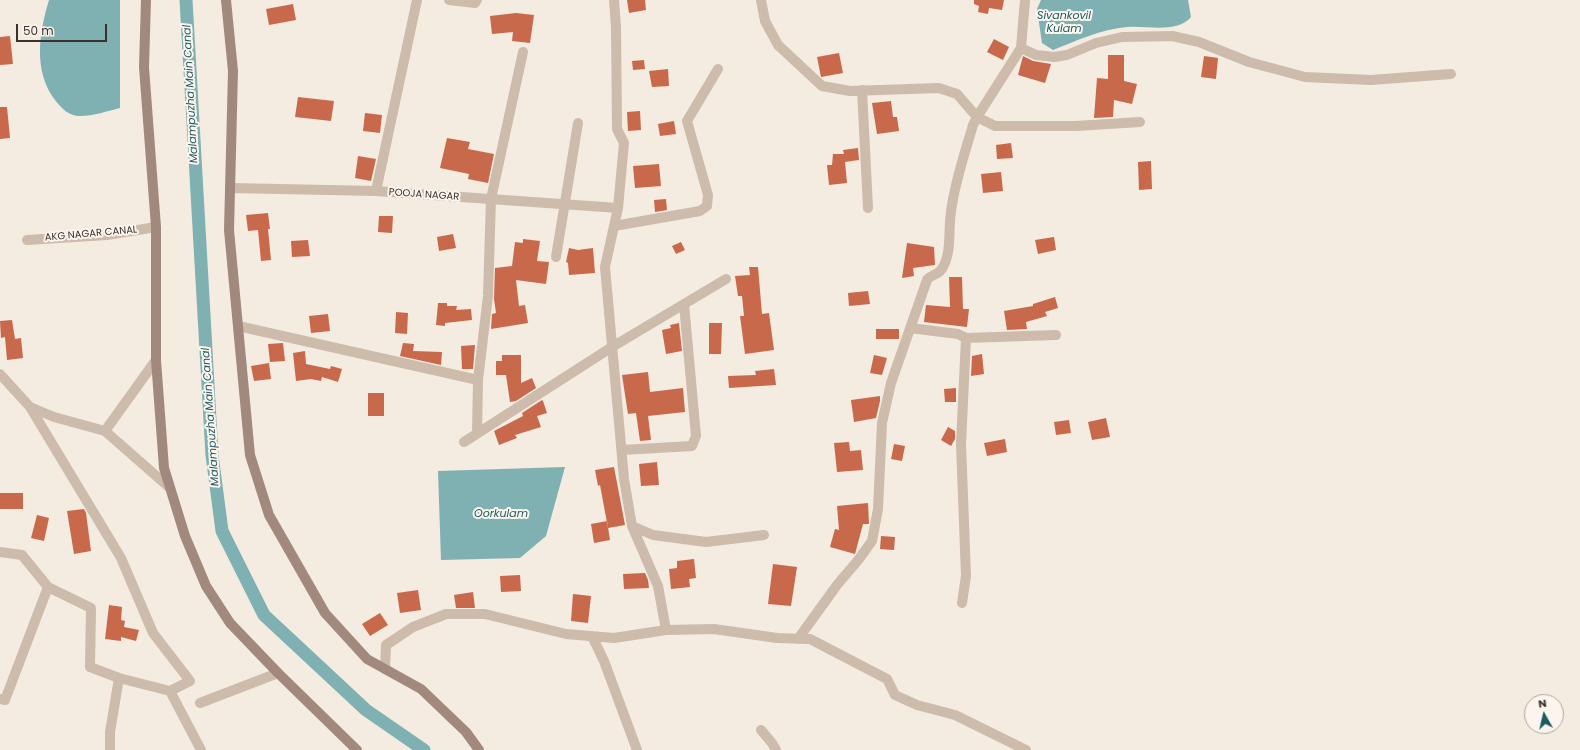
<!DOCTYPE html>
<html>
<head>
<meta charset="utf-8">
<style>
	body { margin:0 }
	#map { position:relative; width:1580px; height:750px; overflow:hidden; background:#f4ebe1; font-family:Poppins,sans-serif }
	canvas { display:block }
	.north { position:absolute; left:1524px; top:694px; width:40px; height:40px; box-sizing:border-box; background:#fbf5ee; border:1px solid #aea6a0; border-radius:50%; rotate:352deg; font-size:11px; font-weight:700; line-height:16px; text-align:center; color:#3b302b }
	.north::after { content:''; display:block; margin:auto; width:14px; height:18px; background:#1f5a5e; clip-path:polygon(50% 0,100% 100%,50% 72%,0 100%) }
	.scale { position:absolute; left:16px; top:24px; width:91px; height:18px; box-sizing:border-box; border:2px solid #3b302b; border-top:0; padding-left:5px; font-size:12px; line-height:14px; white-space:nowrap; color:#3b302b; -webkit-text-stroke:3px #fbf5ee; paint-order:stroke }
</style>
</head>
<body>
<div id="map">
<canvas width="1580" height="750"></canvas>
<div class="north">N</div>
<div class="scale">50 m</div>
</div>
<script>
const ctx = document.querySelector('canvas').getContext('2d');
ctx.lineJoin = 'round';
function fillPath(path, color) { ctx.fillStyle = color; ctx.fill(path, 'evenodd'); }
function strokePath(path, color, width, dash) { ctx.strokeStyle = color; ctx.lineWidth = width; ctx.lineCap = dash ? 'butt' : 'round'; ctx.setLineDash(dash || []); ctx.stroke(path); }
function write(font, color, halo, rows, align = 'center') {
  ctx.font = font + ' Poppins,sans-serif'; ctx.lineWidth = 4; ctx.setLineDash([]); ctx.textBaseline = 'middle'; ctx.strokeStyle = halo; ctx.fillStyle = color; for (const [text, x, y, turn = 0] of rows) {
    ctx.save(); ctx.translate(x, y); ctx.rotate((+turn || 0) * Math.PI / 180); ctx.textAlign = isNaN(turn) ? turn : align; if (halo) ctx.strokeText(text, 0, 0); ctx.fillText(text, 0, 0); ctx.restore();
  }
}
fillPath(new Path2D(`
	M49,0H120V108C108,111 93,116 80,116C69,116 62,109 55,100C33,71 39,33 49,0Z
	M1041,0H1188L1191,17C1177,34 1146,25 1127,27C1101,29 1076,41 1053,50L1042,43L1037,9Z
	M565,467L546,536L520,558L441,560L438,471Z`), '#7fb0b2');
strokePath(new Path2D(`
	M186,0L212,455L222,531L264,615L366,710L424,750`), '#7fb0b2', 13);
fillPath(new Path2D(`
	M627,0H645L646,10L629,13Z
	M974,0H1004L1002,10L989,8L988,14L978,12L979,6L974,4Z
	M293,4L296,20L269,25L266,9Z
	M516,13L534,15L530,43L512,41L513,32L492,34L490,16Z
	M10,36L13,64L0,65V37Z
	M994,39L1009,47L1003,60L987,52Z
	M839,53L843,73L821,77L817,57Z
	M1108,55H1124V81L1137,84L1132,104L1114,100L1113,117L1094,118L1097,78L1108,79Z
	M1023,56L1033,61L1051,64L1045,83L1018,75Z
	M1204,56L1218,58L1216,79L1201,77Z
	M644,60L645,69L633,70L632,61Z
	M668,69L669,86L652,87L649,71Z
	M298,97L334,101L331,121L295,117Z
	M891,101L893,117H897L899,131L877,134L872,103Z
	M0,107H7L10,138L0,139Z
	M640,111L641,130L628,131L627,112Z
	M365,113L382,115L380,133L363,131Z
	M674,121L676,134L660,136L658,124Z
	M447,138L470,142L468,149L494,154L488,183L468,179L469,174L440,168Z
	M1011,143L1013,158L997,159L996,145Z
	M858,148L859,160L845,162L847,183L829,185L827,165H832L833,154H844L843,150Z
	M358,156L376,159L371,181L355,178Z
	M1151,161L1152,189L1139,190L1138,162Z
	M659,164L661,186L635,188L633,166Z
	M1001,172L1003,191L983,193L981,174Z
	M666,199L667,210L655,212L654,200Z
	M268,213L270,229H268L271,260L261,261L258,230L248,231L246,215Z
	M379,216H393L392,233L378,232Z
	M453,234L456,248L439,251L437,237Z
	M1054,237L1056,250L1038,254L1035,240Z
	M523,239L540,241L537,261L549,262L546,284L516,280L519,306L525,305L528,323L491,329L492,314L496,313L494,299L495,268L512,266L515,242L523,243Z
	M308,240L310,256L292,257L291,241Z
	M681,242L685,250L676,254L672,246Z
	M907,243L934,247L935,265L913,268L914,276L902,278Z
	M569,248L578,250L593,248L595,273L569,275L568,263L566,262Z
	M749,267H758L762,314L769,313L774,350L745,354L740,316H744L742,296H738L735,276L750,275Z
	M949,277H962L963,309H969L967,327L924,322L926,305L950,307Z
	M868,291L870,304L849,306L848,293Z
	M1055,297L1058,308L1045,312L1047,316L1026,322L1027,329L1007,330L1004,311L1033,306V304Z
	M438,303H447V306H457L456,310L471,309L472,320L445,323V326L436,325Z
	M396,312L408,313L407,334L395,333Z
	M328,314L330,331L311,333L309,316Z
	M12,320L15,339L21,338L23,358L7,360L5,337L1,338L0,321Z
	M679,323L682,351L666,354L662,330L671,328L670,325Z
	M709,323H722L721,354H709Z
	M876,329H899V339H876Z
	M283,343L285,361L270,362L268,344Z
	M403,343L414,344L413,351L442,352L441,365L400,356Z
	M475,345L473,369H462L461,346Z
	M305,351L306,364L330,369L331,366L342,369L338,382L322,377L321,381L311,379L296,381L293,353Z
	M982,354L984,374L971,376L972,356Z
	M502,355H521V383L532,378L536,388L516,401L510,402L506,375H496V361H502Z
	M874,355L887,358L882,375L870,373Z
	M269,363L271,379L254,381L251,366Z
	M774,369L776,385L729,388L728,376L756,375L755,371Z
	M648,372L650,392L683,388L685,412L648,416L651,440L640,441L636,413L628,414L622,375Z
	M956,388V402H945L944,389Z
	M368,393H384V416H368Z
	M880,396V401L876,418L854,422L851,400Z
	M542,400L543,401L547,413L537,416L541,427L515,435L517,438L499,445L494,431L523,416L522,413Z
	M1106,418L1110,437L1092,440L1088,422Z
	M1069,420L1071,433L1056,435L1054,422Z
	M948,427L955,431V439L951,446L941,440Z
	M1005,439L1007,452L987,456L984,443Z
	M849,442L850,451L861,450L863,470L837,472L834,443Z
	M894,444L905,446L902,461L891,459Z
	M657,462L659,485L641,486L639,464Z
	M614,467L625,525L608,528L600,485L598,486L595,470Z
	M0,493H23V509H0Z
	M868,503L869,524H863L855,554L830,547L835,529L839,530L837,506Z
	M84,509L86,513L91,551L74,554L67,511Z
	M37,515L49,518L44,541L31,538Z
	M607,521L610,540L594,543L591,524Z
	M881,536L895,537L894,550L880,549Z
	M694,559L696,578L689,579L690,587L671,589L669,569L677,568V561Z
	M773,564L797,567L791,606L768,604Z
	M645,573L648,580L649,588L624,589L623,574Z
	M520,575L521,591L501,592L500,576Z
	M418,590L421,610L400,613L397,593Z
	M473,592L475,608H456L454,595Z
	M573,594L591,596L588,623L571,621Z
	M109,605L122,607L121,620L125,621L124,627L139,630L136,641L121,637V641L105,639Z
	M380,613L388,625L370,636L362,624Z`), '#c8694b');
strokePath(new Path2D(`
	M449,0L475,3L477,0
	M614,0L616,27L617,129L624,143L618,208L605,267L624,479L632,526L658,586L666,630
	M761,0L765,21L778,45L822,86L850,91L939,88L957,94L977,117L1021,48L1025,0
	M1021,48L1036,55L1054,57L1067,55L1096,43L1122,37L1172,36L1199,42L1249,62L1305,77L1371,80L1451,74
	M862,90L868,208
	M230,188L376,191L618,208
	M376,191L417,0
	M614,226L700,211L707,206L708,195L687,121L718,69
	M27,240L107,235L156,227
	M556,257L578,123
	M238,326L478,380
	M910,328L958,334L966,338L1056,335
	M0,374L30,407L121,558L153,633L190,681L170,691
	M30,407L54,417L105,431L170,488
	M105,431L156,360
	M477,433L478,380L488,296L491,199L523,52
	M464,442L612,347L726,279
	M622,450L692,446L696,436L684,304
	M632,526L653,535L706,542L764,535
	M0,552L22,555L48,587L91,608L90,667L119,678L170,691L201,750
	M962,603L966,576L961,444L966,338
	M592,636L604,661L637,750
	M798,639L837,585L859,559L872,541L878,509L882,423L891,383L927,280C931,274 940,275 943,267C952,251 948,230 951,212C954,184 965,153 973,125L977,117L995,126H1076L1140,122
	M385,669L386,645L413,627L446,614H485L566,634L614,638L666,630L714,629L777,638L810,639L887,679L895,695L917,705L955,715L1026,750
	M0,699L5,700L48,587
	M200,703L278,673
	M761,730L772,743L776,750
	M110,750V732L119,678`), '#cdbbac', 10);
strokePath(new Path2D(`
	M146,0L144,67L156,227V360L164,468L185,536L206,586L230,623L278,673L357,750
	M226,0L233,71L229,230L250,455L269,515L325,613L367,659L421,689L466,732L479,750`), '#a18a7d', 10);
write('10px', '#3b302b', '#fbf5ee', [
	["POOJA NAGAR",424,195,4],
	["AKG NAGAR CANAL",91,234,-5]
]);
write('italic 11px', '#1f5a5e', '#fbf5ee', [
	["Sivankovil",1064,16],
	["Kulam",1064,29],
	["Malampuzha Main Canal",191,94,-93],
	["Malampuzha Main Canal",211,417,-94],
	["Oorkulam",501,514]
]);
</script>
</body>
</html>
